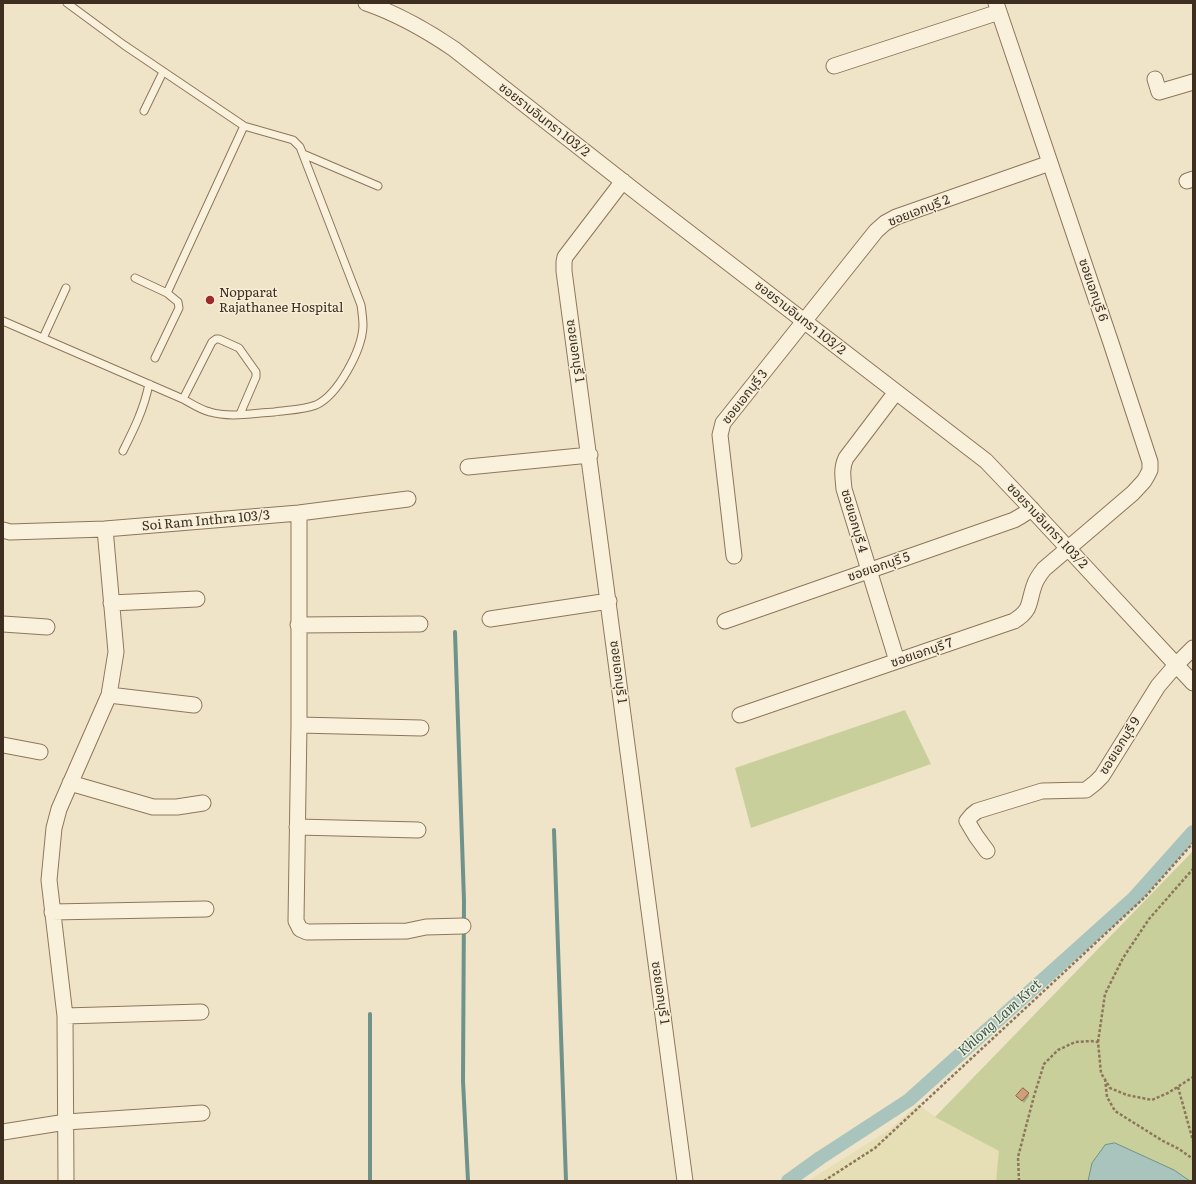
<!DOCTYPE html>
<html>
<head>
<meta charset="utf-8">
<style>
	body { margin:0 }
	#map { position:relative; width:1196px; height:1184px; overflow:hidden; background:#f0e4c8; font-family:Literata,serif }
	canvas { display:block }
	.frame { position:absolute; inset:0; border:4px solid #3d2e20; pointer-events:none }
</style>
</head>
<body>
<div id="map">
<canvas width="1196" height="1184"></canvas>
<div class="frame"></div>
</div>
<script>
const ctx = document.querySelector('canvas').getContext('2d');
ctx.lineJoin = 'round';
function fillPath(path, color) { ctx.fillStyle = color; ctx.fill(path, 'evenodd'); }
function strokePath(path, color, width, dash) { ctx.strokeStyle = color; ctx.lineWidth = width; ctx.lineCap = dash ? 'butt' : 'round'; ctx.setLineDash(dash || []); ctx.stroke(path); }
function write(font, color, halo, rows, align = 'center') {
  ctx.font = font + ' Literata,"Noto Sans Thai",serif'; ctx.lineWidth = 3; ctx.setLineDash([]); ctx.textBaseline = 'middle'; ctx.strokeStyle = halo; ctx.fillStyle = color; for (const [text, x, y, turn = 0] of rows) {
    ctx.save(); ctx.translate(x, y); ctx.rotate((+turn || 0) * Math.PI / 180); ctx.textAlign = isNaN(turn) ? turn : align; if (halo) ctx.strokeText(text, 0, 0); ctx.fillText(text, 0, 0); ctx.restore();
  }
}
fillPath(new Path2D(`
	M918,1104L935,1117L1000,1151L996,1181H808L889,1130Z`), '#e6deb5');
fillPath(new Path2D(`
	M905,710L931,764L751,828L735,768Z
	M1193,851V1181H996L999,1151L935,1117Z`), '#c9cf9b');
const water = new Path2D(`
	M1115,1143L1174,1170L1190,1181H1088L1092,1163L1105,1145Z`);
fillPath(water, '#a9c4bc');
strokePath(water, '#6f938a', 1);
fillPath(new Path2D(`
	M1028,1094L1029,1096L1024,1103L1018,1096Z`), '#0003');
strokePath(new Path2D(`
	M455,632L464,901L463,1081L468,1181
	M554,830L566,1181
	M370,1014V1181`), '#6f938a', 4);
strokePath(new Path2D(`
	M788,1181L820,1158L909,1100L1134,898L1193,832`), '#a9c4bc', 14);
const building = new Path2D(`
	M1023,1088L1029,1093L1022,1101L1016,1096Z`);
fillPath(building, '#cf9f7d');
strokePath(building, '#8d5f41', 1);
const service = new Path2D(`
	M67,3L124,45L244,126L167,293L135,278
	M144,111L163,72
	M303,154L378,186
	M3,321L183,399C192,404 201,410 210,412C230,418 254,413 274,412C287,410 303,410 316,405C338,395 362,350 363,326C363,319 362,312 361,305L300,147L293,140L244,126
	M43,338L66,288
	M155,358L179,308L178,302L167,293
	M183,399L212,342L216,339H219L239,348L256,372V377L240,414
	M123,451C134,429 144,409 149,384`);
const minor = new Path2D(`
	M366,3C398,14 426,30 454,49L644,198L986,461L1025,502L1193,683
	M834,66L999,12
	M1155,79L1159,92L1193,82
	M623,181L565,257L564,262V271L685,1181
	M1187,181L1193,179
	M896,392L846,458C841,468 843,478 844,489L897,661
	M468,467L590,455
	M299,513V725L296,921L300,929L307,932L407,931L426,927L463,926
	M3,530L10,532L105,529L299,513L408,499
	M734,556L720,435L723,423L876,231L885,223L896,217L1050,163
	M111,603L197,599
	M490,619L609,601
	M725,621L1014,520L1021,516L1032,509
	M3,624L47,627
	M298,625L420,624
	M109,695L194,705
	M740,715L1014,621C1032,610 1028,603 1034,586C1036,579 1040,574 1044,569L1133,493L1144,481L1147,476L1150,470V462L1111,343L996,3
	M299,725L421,728
	M3,745L40,752
	M70,783L153,807H177L203,803
	M297,827L418,830
	M987,851L976,836L967,821L972,815L977,811L1042,791L1086,790L1095,783L1102,776L1158,686L1176,665L1193,648
	M52,912L206,909
	M65,1016L201,1012
	M3,1132L66,1122L202,1113
	M66,1181L65,1016L49,880L54,828L59,809L109,695L116,652L105,529`);
strokePath(service, '#8d765c', 9);
strokePath(minor, '#8d765c', 17);
strokePath(new Path2D(`
	M1098,1042L1105,994L1123,958L1149,919L1193,869
	M1105,1079L1107,1097L1115,1111L1163,1141L1179,1149L1193,1159
	M1178,1087L1193,1141
	M824,1181L875,1148L1145,897L1193,843
	M1019,1181L1018,1157L1034,1096L1044,1064L1058,1050L1075,1042L1091,1041L1098,1042L1101,1073L1110,1088L1127,1095L1152,1100L1168,1093L1193,1077`), '#8d765c', 2.5, [3, 2]);
strokePath(service, '#faf1dc', 7);
strokePath(minor, '#faf1dc', 15);
for (const [x, y, r, color] of [
	[210,300,5,"#9e2a2b"]
]) { const dot = new Path2D(); dot.arc(x, y, r, 0, 2 * Math.PI); ctx.fillStyle = color; ctx.fill(dot); strokePath(dot, '#f7eed8', 1.5); }
write('13px', '#3d2e20', '#f7eed8', [
	["ซอยรามอินทรา 103/2",544,120,38],
	["ซอยเอกบุรี 2",919,211,-21],
	["ซอยเอกบุรี 6",1093,290,71],
	["ซอยรามอินทรา 103/2",800,318,38],
	["ซอยเอกบุรี 1",575,351,82],
	["ซอยเอกบุรี 3",745,397,-52],
	["Soi Ram Inthra 103/3",206,521,-5],
	["ซอยเอกบุรี 4",854,521,74],
	["ซอยรามอินทรา 103/2",1047,526,47],
	["ซอยเอกบุรี 5",879,567,-19],
	["ซอยเอกบุรี 7",922,653,-19],
	["ซอยเอกบุรี 1",618,672,83],
	["ซอยเอกบุรี 9",1120,746,-58],
	["ซอยเอกบุรี 1",660,993,82]
]);
write('13px', '#3d2e20', '#f7eed8', [
	["Nopparat",219,293],
	["Rajathanee Hospital",219,308]
], 'left');
write('italic 14px', '#2f5d5a', '#f7eed8', [
	["Khlong Lam Kret",1000,1018,-42]
]);
</script>
</body>
</html>
